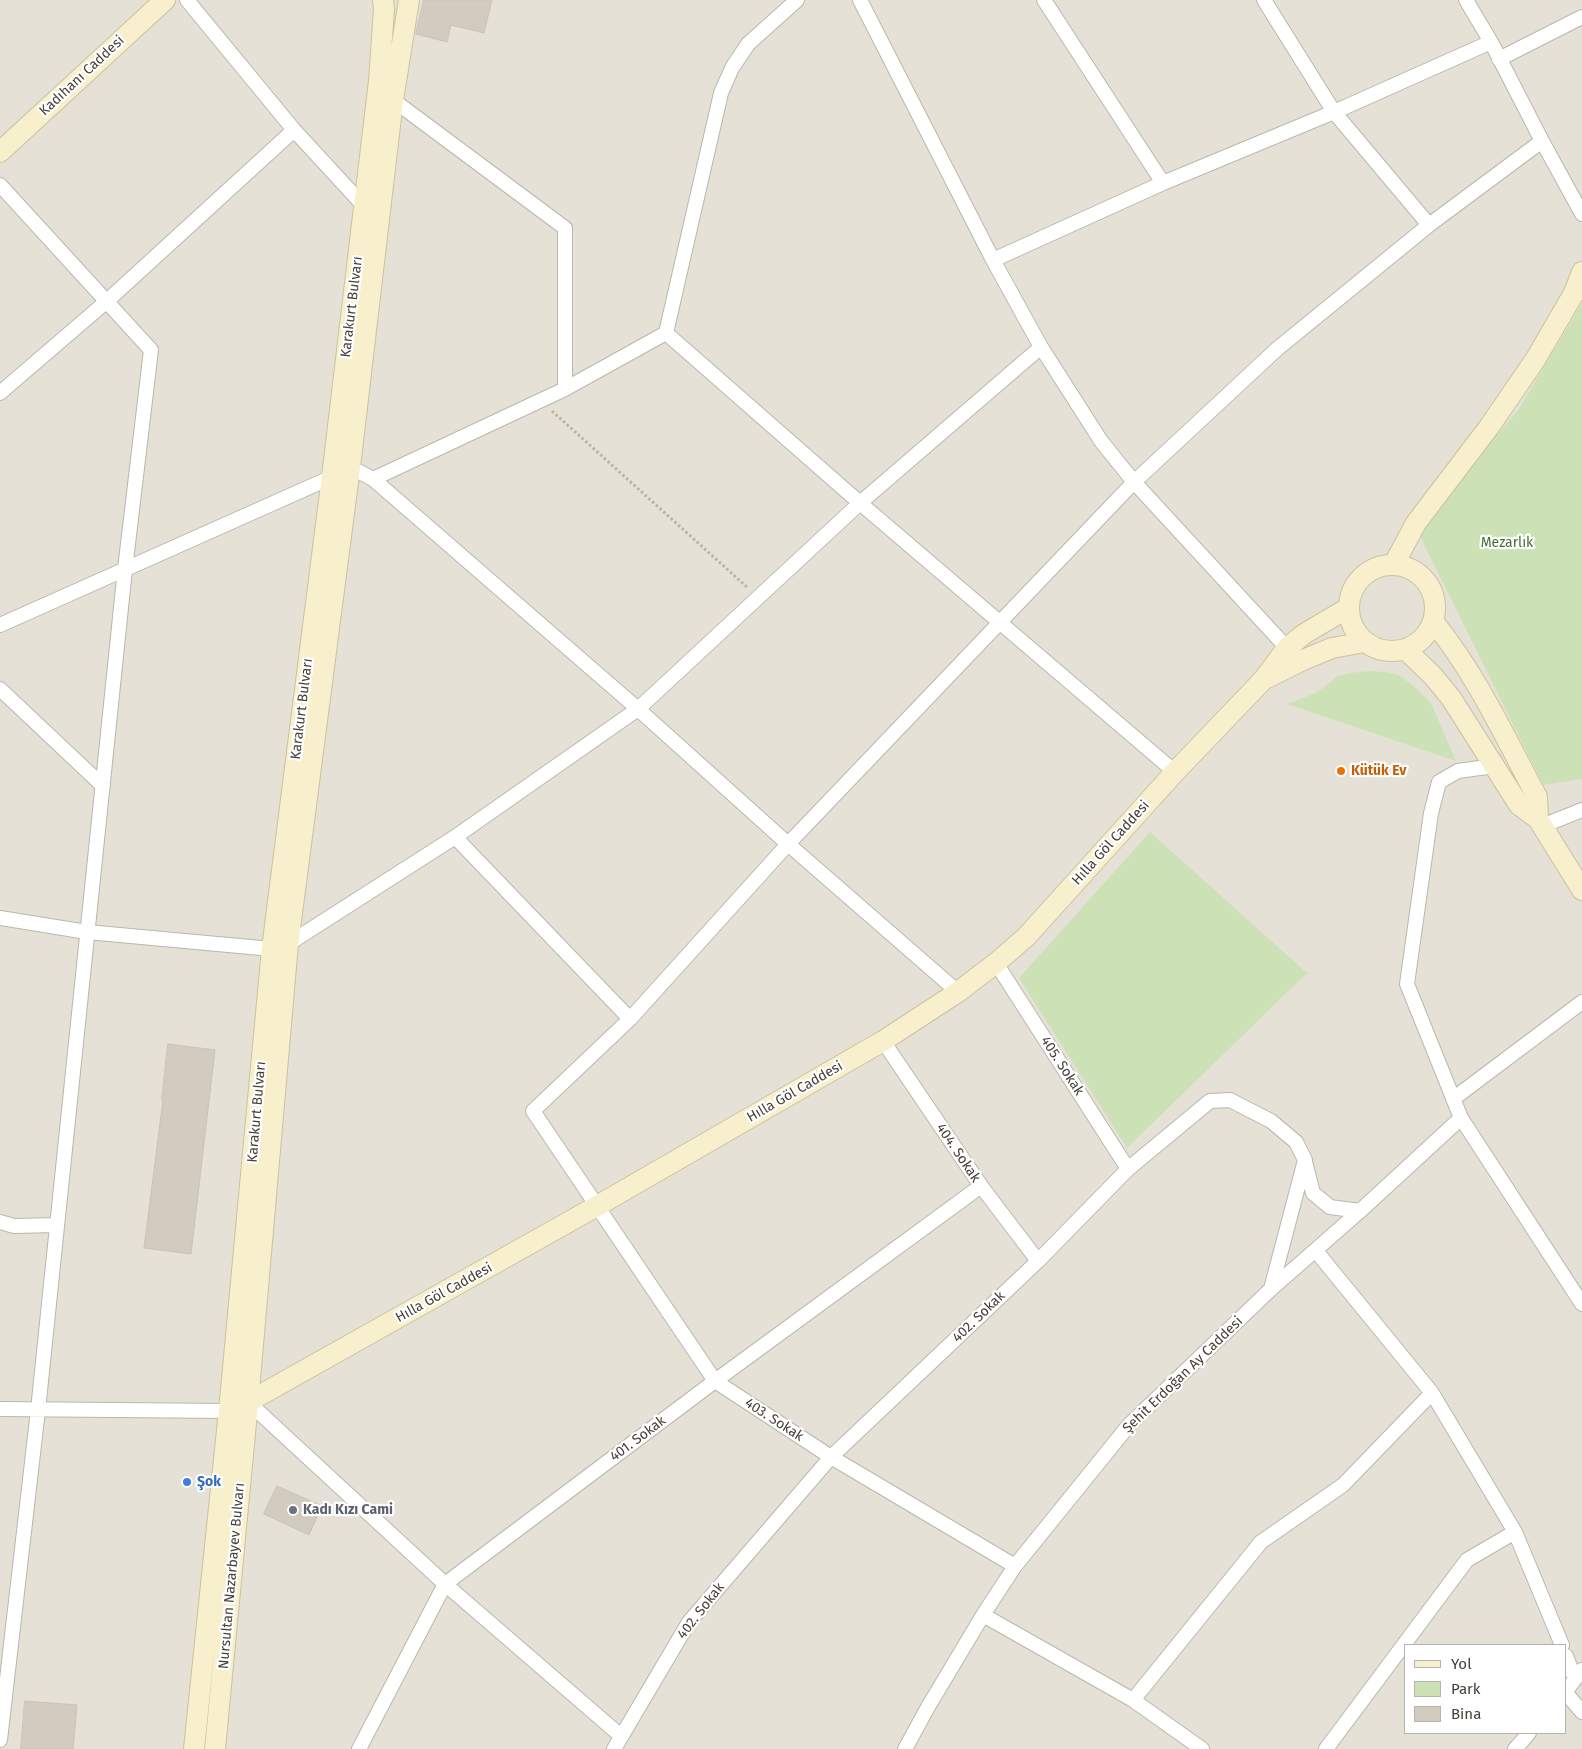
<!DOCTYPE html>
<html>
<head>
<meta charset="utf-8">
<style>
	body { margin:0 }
	#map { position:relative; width:1582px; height:1749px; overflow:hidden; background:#f2efe8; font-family:"Fira Sans",sans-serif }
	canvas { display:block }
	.legend { position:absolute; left:1404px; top:1644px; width:162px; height:90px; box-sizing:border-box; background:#fff; border:1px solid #b5b3af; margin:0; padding:6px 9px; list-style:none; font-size:15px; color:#454038 }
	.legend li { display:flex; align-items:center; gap:10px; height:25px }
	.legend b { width:25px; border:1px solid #b5b3af }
</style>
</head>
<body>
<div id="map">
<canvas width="1582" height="1749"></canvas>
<ul class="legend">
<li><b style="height:6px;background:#f8efcc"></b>Yol</li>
<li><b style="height:14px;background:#cce1b6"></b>Park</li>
<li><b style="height:14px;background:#d2cbbf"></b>Bina</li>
</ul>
</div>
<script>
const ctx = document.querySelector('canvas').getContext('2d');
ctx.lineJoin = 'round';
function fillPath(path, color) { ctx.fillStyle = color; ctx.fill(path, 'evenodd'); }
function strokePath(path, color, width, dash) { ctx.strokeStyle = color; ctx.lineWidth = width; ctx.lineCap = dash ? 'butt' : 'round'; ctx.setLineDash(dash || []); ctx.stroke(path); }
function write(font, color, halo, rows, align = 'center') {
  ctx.font = font + ' "Fira Sans",sans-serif'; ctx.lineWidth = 4.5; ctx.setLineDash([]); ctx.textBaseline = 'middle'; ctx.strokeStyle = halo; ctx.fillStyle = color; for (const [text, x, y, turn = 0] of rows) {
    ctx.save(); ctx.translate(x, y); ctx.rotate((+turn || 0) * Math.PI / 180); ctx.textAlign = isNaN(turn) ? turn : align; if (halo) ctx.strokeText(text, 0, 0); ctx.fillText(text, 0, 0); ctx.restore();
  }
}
fillPath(new Path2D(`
	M0,0H1582V1749H0ZM1406,1645H1566V1733H1406Z`), '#e5e1d7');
fillPath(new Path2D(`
	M1582,303V779L1543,785L1419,534L1478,457L1519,409Z
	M1370,671L1385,672L1399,675L1416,688L1431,703L1456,761L1287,704L1316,693L1338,676L1350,673Z
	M1150,832L1307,973L1127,1148L1019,978Z`), '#cce1b6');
const building = new Path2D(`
	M424,0H492L484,33L451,25L447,42L416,34Z
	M168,1044L215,1050L191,1254L144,1248L163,1100H162Z
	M277,1486L322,1506L309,1535L264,1514Z
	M25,1701L77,1705L73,1749H21Z`);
fillPath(building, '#d2cbbf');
strokePath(building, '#ccc3b3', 1);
const street = new Path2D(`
	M187,0L294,130L364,206
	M860,0L993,260L1041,347L1101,441L1134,482L1287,648
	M1044,0L1163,183
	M1264,0L1334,112L1429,225
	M1466,0L1491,42L1542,141L1582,214
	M1499,59L1582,17
	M393,100L565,228V389
	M0,185L151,350L125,569L38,1410L0,1740
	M993,260L1163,183L1334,112L1491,42
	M666,333L860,503L1175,772
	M0,393L107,301L294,130
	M350,467L373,479L638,709L788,844L958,992
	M373,479L565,389L666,333L721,93L732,68L748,44L797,0
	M0,625L332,477
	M0,689L103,786
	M1494,766L1458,771L1439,782L1431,813L1407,984L1461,1118L1582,1304
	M1542,826L1582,810
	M455,837L630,1019
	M0,918L87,932L272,949
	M288,944L455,837L638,709L860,503L1041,347
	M996,963L1128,1169
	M883,1041L981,1186L1038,1261
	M1453,1099L1582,1002
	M1305,1162L1313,1193L1330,1207L1360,1211
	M0,1222L14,1226L57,1225
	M1316,1251L1432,1393L1515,1532L1562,1645
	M0,1409L229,1411L248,1402L445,1584L621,1736
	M1015,1566L831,1457L715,1381L533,1111L630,1019L788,844L1134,482L1277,349L1429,225L1542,141
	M983,1615L1133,1700L1202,1749
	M1566,1656L1575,1679
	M1566,1691L1582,1670
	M1566,1693L1582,1712
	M1133,1700L1261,1542L1343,1485L1432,1393
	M359,1749L445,1584L715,1381L981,1186
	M614,1749L689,1622L831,1457L1038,1261L1128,1169L1210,1101L1230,1100L1271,1121L1296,1142L1305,1160L1271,1289
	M905,1749L928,1707L983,1615L1015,1566L1129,1425L1271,1289L1360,1211L1461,1118
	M1326,1749L1467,1560L1515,1532
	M1515,1749L1529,1733`);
const secondary = new Path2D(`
	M0,152L165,0
	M1394,564L1416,523L1489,427L1535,360L1574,293L1582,272
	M1349 608a43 43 0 1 1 86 0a43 43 0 1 1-86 0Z
	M1433,621C1476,674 1505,737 1537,797L1538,819
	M1405,649L1433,676L1451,698L1519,805L1538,819L1582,890
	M1267,678L1303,660L1332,648L1365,642
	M248,1402L597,1206L883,1041L958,992L996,963L1026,937L1175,772L1263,680L1287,648L1304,634L1348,608
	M194,1749L229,1411L272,949L332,477L379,81L384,9L383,0
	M215,1749L248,1402L288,944L350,467L393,100L409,0`);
strokePath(street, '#bcb7ac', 16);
strokePath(secondary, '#ccc29d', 22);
strokePath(new Path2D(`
	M552,411L748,588`), '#bcb39f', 3, [2.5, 2.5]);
strokePath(street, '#fff', 14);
strokePath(secondary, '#f8efcc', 20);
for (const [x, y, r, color] of [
	[1341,771,5,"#e8710a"],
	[187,1482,5,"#3f7fe0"],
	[293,1510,5,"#6b7280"]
]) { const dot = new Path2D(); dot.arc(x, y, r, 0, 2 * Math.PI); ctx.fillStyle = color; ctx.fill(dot); strokePath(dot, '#fff', 2); }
write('14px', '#454038', '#fff', [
	["Kadıhanı Caddesi",82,76,-43],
	["Karakurt Bulvarı",352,307,-83],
	["Karakurt Bulvarı",302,709,-83],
	["Hılla Göl Caddesi",1111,843,-48],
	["405. Sokak",1062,1066,57],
	["Hılla Göl Caddesi",795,1092,-30],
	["Karakurt Bulvarı",257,1112,-85],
	["404. Sokak",958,1153,56],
	["Hılla Göl Caddesi",444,1293,-29],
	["402. Sokak",979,1317,-44],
	["Şehit Erdoğan Ay Caddesi",1183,1375,-44],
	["403. Sokak",774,1420,33],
	["401. Sokak",638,1439,-37],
	["Nursultan Nazarbayev Bulvarı",232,1576,-85],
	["402. Sokak",701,1611,-52]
]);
write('14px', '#476f32', '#fff', [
	["Mezarlık",1507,543]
]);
write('bold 14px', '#c56008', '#fff', [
	["Kütük Ev",1351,771]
], 'left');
write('bold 14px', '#366cbe', '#fff', [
	["Şok",197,1482]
], 'left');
write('bold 14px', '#5b616d', '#fff', [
	["Kadı Kızı Cami",303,1510]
], 'left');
</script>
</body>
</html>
